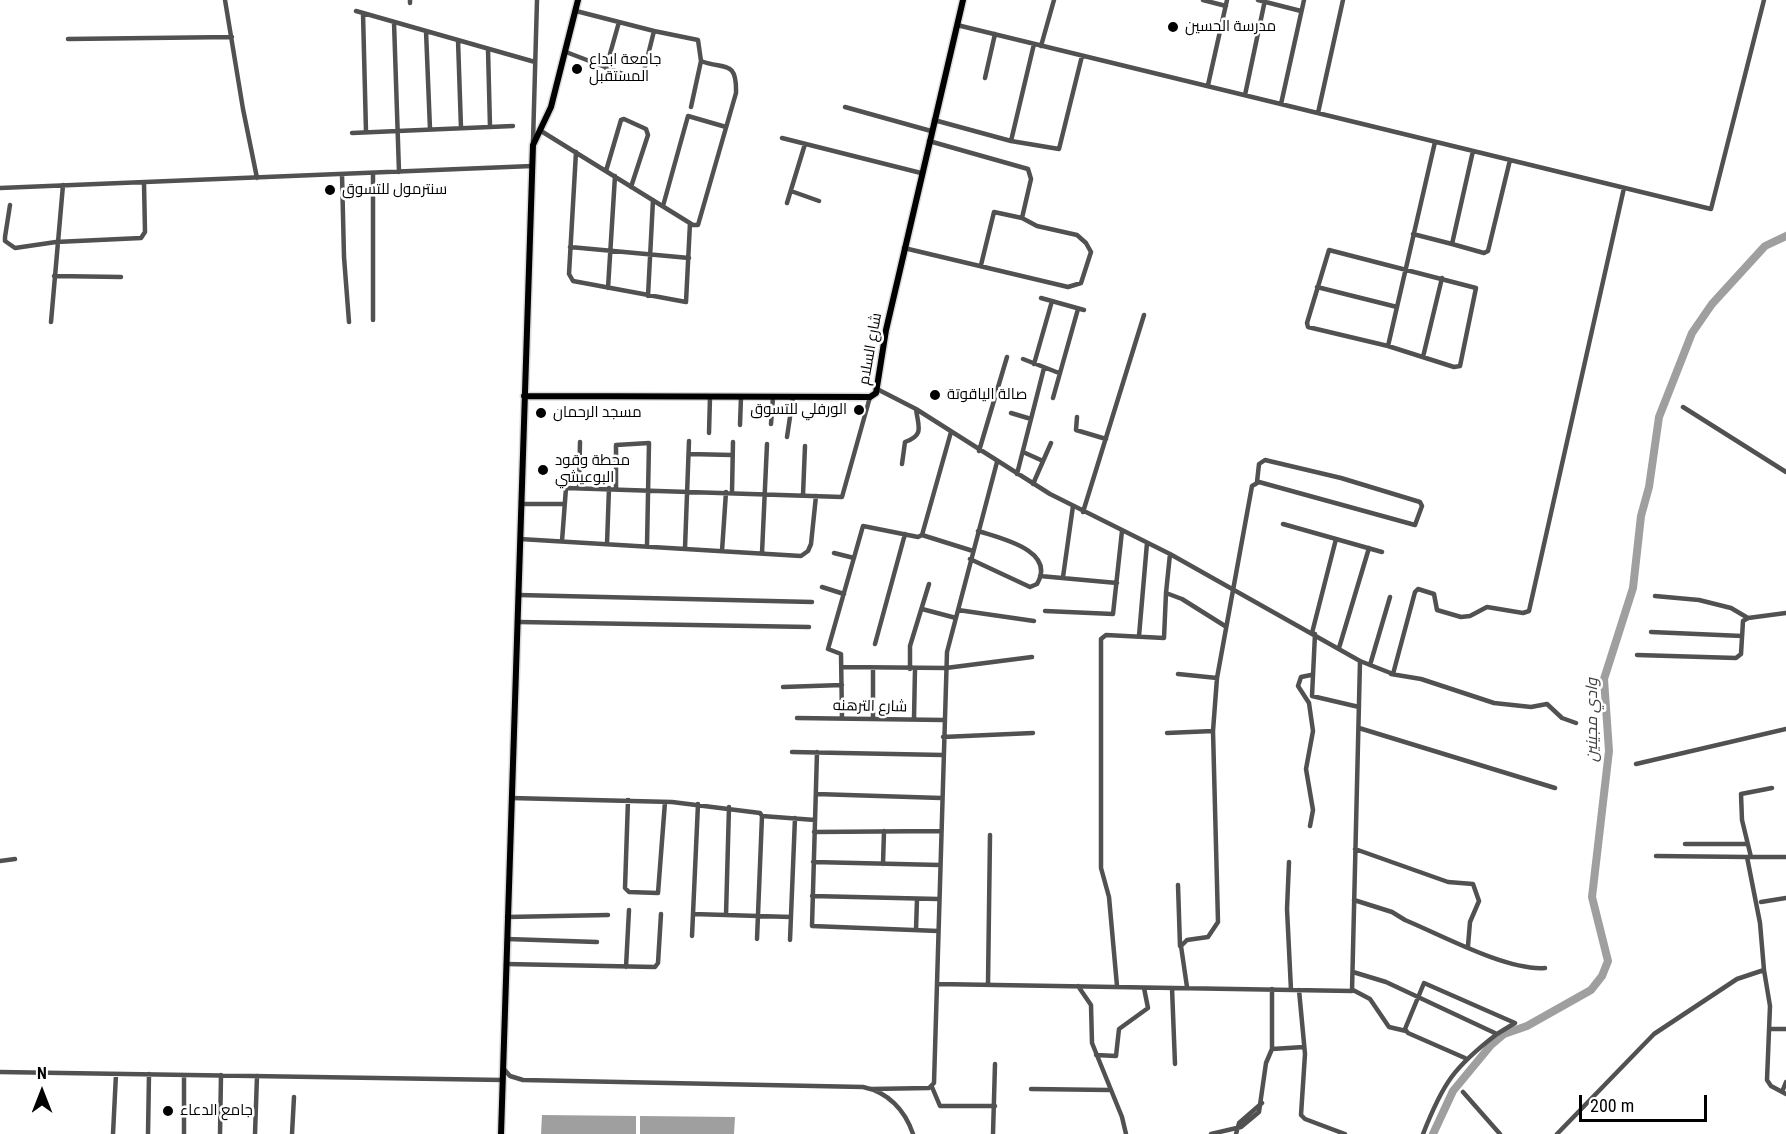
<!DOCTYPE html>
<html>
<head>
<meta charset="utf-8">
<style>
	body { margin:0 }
	#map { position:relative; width:1786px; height:1134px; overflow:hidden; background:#fff; font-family:"Roboto Condensed",sans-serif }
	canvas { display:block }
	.north { position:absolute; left:12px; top:1062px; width:60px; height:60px; -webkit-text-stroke:4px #fff; paint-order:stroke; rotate:0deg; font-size:16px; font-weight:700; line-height:24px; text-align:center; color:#000 }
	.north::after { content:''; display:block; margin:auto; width:21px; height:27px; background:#000; clip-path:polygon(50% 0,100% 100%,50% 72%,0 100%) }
	.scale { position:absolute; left:1579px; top:1095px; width:128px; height:27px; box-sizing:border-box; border:3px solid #000; border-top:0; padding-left:8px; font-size:18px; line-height:21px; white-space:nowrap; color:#000; -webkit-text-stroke:4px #fff; paint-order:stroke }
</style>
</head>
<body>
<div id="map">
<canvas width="1786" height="1134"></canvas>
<div class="north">N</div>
<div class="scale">200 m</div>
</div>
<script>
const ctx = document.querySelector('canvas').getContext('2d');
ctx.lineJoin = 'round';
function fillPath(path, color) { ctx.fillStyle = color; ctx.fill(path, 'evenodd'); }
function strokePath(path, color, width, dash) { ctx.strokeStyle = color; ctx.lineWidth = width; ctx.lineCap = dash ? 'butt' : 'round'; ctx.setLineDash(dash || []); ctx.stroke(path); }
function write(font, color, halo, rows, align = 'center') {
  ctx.font = font + ' "Roboto Condensed",Cairo,sans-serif'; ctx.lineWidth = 5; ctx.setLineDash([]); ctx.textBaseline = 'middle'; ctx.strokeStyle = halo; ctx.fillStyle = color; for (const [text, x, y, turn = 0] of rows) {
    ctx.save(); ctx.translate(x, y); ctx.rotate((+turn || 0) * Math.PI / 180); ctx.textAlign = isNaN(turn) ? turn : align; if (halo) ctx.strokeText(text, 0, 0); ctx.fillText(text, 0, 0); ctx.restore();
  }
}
fillPath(new Path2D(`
	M542,1115L636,1116V1134H541Z
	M640,1116L735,1117L734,1134H640Z`), '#9f9f9f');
strokePath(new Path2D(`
	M1433,1134L1453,1091L1491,1045L1504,1034L1527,1026L1591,990L1602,976L1608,961L1592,897L1609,751L1604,679L1633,588L1641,516L1649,487L1659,417L1692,333L1712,304L1765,246L1786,236`), '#9f9f9f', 8);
const major = new Path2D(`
	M524,396L870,397L876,393L886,330L963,0
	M501,1134L533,145L551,107L578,0`);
strokePath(major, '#dbdbdb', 9);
strokePath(new Path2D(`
	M225,0L243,109L257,178
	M1203,0L1226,6
	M1258,0L1301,11
	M410,3V0
	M356,11L535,62
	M363,13L366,132
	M394,22L399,172
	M957,25L1711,209L1764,0
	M426,31L430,129
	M68,39L232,37
	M458,40L461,128
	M1041,46L1054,0
	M488,49L490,127
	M566,52L639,80L642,79L654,31L576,11
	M606,68L619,22
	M985,78L995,34
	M1208,85L1227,0
	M1245,95L1265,0
	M1281,104L1304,0
	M691,107L701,61
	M845,107L931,131
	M1318,113L1343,0
	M934,120L1011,141L1059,149L1082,56
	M541,131L693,225H698L736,93C737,59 724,70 701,61L698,40L654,31
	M352,133L513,126
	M782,138L921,173
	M929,141L1028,169L1031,179L1022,218
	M1011,141L1034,44
	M533,142L537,0
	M1473,151L1452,244L1484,253L1488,251L1510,160
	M576,152L569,274L573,281L686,302L690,223
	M606,171L621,120L624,119L646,129L648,135L631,187
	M373,173V320
	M342,174L344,257L349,322
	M0,188L532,166
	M791,191L819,201
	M787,203L805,144
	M10,205L5,237V241L15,248L56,242L141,238L145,232L144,183
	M663,206L688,116L726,127
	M1413,234L1452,244
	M570,247L689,258
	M904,248L1068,287L1081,283L1091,252L1086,243L1077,235L1037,226L1022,218L994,212L981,265
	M1329,250L1476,288L1460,366L1454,367L1388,346L1308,327L1307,323Z
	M54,276L121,277
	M1317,287L1397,307
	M608,288L615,176
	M648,296L653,200
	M1041,298L1084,310
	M51,322L63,185
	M1388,346L1435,142
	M1423,357L1442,278
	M1023,359L1059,373
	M1034,364L1052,301
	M879,390L916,409L1050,494L1170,554L1360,661L1352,991L937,984
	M1053,398L1078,309
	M1683,407L1786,472
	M1011,413L1031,419
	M1077,417L1076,430L1106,439
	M771,424L773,397
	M740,425L741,397
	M709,433L710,397
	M787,437L793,397
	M979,451L1007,357
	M1023,452L1043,461
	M689,454L732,455
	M902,464L905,442C925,435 918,426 916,409
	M1017,474L1044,368
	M1033,484L1051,443
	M579,488L580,442
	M616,488V445L649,443L647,546
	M732,492L733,442
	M803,495L805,446
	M521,504H564
	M1083,512L1144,315
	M1283,524L1382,552
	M922,535L951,432
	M520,539L801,556L808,551L811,544L816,496
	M562,541L566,488L842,497L870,397
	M607,544L609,488
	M685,548L689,441
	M722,551L726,492
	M762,553L767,444
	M834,553L854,558
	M1170,554L1166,593L1182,599L1225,626
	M970,559L1030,587L1037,584C1057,550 999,538 978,531
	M1040,576L1117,583
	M1063,577L1073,506
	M822,587L844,594
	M519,595L812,602
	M1655,596L1699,600L1731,608L1748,618L1786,613
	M922,609L956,618
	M958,610L1034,621
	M1045,611L1113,614L1122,531
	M519,622L809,627
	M1651,632L1742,636
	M1312,633L1336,539
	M1315,634L1312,696L1359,707
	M1139,636L1147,543
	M875,644L905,534
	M1339,648L1369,548
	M1637,655L1736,658L1741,654L1743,621L1748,618
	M1360,661L1393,674L1415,592L1418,589L1434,594L1437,610L1461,617L1470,616L1487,607L1523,613L1529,611L1624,188
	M1370,665L1390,597
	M842,667L946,668L1032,657
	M910,669V646L929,584
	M1178,674L1217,678
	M1391,674L1421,679L1494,703L1531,707L1547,704L1562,718L1576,723
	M783,687L842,685
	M797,718L944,720
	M842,718L841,654L828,649L863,526L918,537L922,535L973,551
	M873,718V668
	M914,719L915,669
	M1359,728L1555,788
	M1167,733L1213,731
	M943,737L1033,733
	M792,752L943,755
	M817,752L812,926L938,931
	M1636,764L1786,729
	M816,794L941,798
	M511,798L672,802L760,813L762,816L757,939
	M628,800L625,888L629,892L658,893L665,802
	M762,816L815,820
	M1310,826L1313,810L1306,769L1313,731L1309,703L1298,686L1301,677L1311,675
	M814,832L941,831
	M1685,844H1748
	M1355,849L1448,882L1473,884L1479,901L1470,922L1468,946
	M1656,856L1747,857
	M1751,857L1742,820L1741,794L1772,788
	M0,861L15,859
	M813,862L940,865
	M1289,862L1287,909L1291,990
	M883,864L884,831
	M1178,885L1180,946
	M812,896L938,899
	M1354,900L1392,912L1405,920C1441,935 1507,971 1545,968
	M1761,902L1786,898
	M693,914L791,917
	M726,915L729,807
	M507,917L608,915
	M916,930L917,899
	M692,936L698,804
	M507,939L597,942
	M790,940L795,818
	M506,964L655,967L658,963L661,914
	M626,967L629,910
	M1764,970L1770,1006L1767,1080L1771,1086L1786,1094
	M1353,972L1386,982L1497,1034C1454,1067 1443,1083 1423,1134
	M988,984L990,835
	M1078,986L1091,1005L1092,1043L1122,1117L1126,1134
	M1117,986L1109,897L1101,868V639L1106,635L1164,638L1166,593
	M1187,987L1181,946L1187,940L1208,937L1218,922L1213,731L1217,678L1252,486L1259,482L1415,525L1422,506L1420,502L1341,478L1265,460L1259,464L1257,482
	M1172,988L1175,1064
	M1299,990L1305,1054L1301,1115L1305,1119L1345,1134
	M1353,990L1370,999L1389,1027L1406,1031
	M1770,1029H1786
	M1272,1049L1304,1047
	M1096,1055L1116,1056L1119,1029L1148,1008L1144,988
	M1465,1058L1408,1033L1405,1029L1424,983L1515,1023L1497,1034
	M503,1068L510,1076L523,1080L863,1087C888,1092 905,1110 913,1134
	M0,1072L503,1080
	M184,1075V1134
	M932,1087L940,1106H995
	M871,1089L929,1088L934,1083L947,652L997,462
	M1031,1089L1110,1090
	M1463,1092L1500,1134
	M1782,1092L1786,1082
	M113,1134L116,1074
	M148,1134L149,1074
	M220,1134L221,1075
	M255,1134L257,1076
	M292,1134L294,1097
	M993,1134L995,1064
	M1211,1134L1241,1127L1259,1112L1266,1063L1272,1049V989
	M1236,1134L1239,1123L1262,1103
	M1557,1134L1654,1034L1737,979L1764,970L1760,923L1747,857H1786`), '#515151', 4.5);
strokePath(major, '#000', 6);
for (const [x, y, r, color] of [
	[1173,27,6,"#000"],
	[577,69,6,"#000"],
	[330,190,6,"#000"],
	[935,395,6,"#000"],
	[859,410,6,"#000"],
	[541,413,6,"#000"],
	[543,470,6,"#000"],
	[168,1111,6,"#000"]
]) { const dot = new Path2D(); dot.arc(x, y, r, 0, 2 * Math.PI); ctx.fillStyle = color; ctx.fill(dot); strokePath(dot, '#fff', 2); }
write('15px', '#000', '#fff', [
	["مدرسة الحسين",1185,27],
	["جامعة ابداع",589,60],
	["المستقبل",589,77],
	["سنترمول للتسوق",342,190],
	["صالة الياقوتة",947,395],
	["الورفلي للتسوق",847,410,"right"],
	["مسجد الرحمان",553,413],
	["محطة وقود",555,461],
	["البوعيشي",555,478],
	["جامع الدعاء",180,1111]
], 'left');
write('15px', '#000', '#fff', [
	["شارع السلام",871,349,-80],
	["شارع الترهنه",870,707,1]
]);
write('italic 16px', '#404040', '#fff', [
	["وادي مجينين",1593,720,-90]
]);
</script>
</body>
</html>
